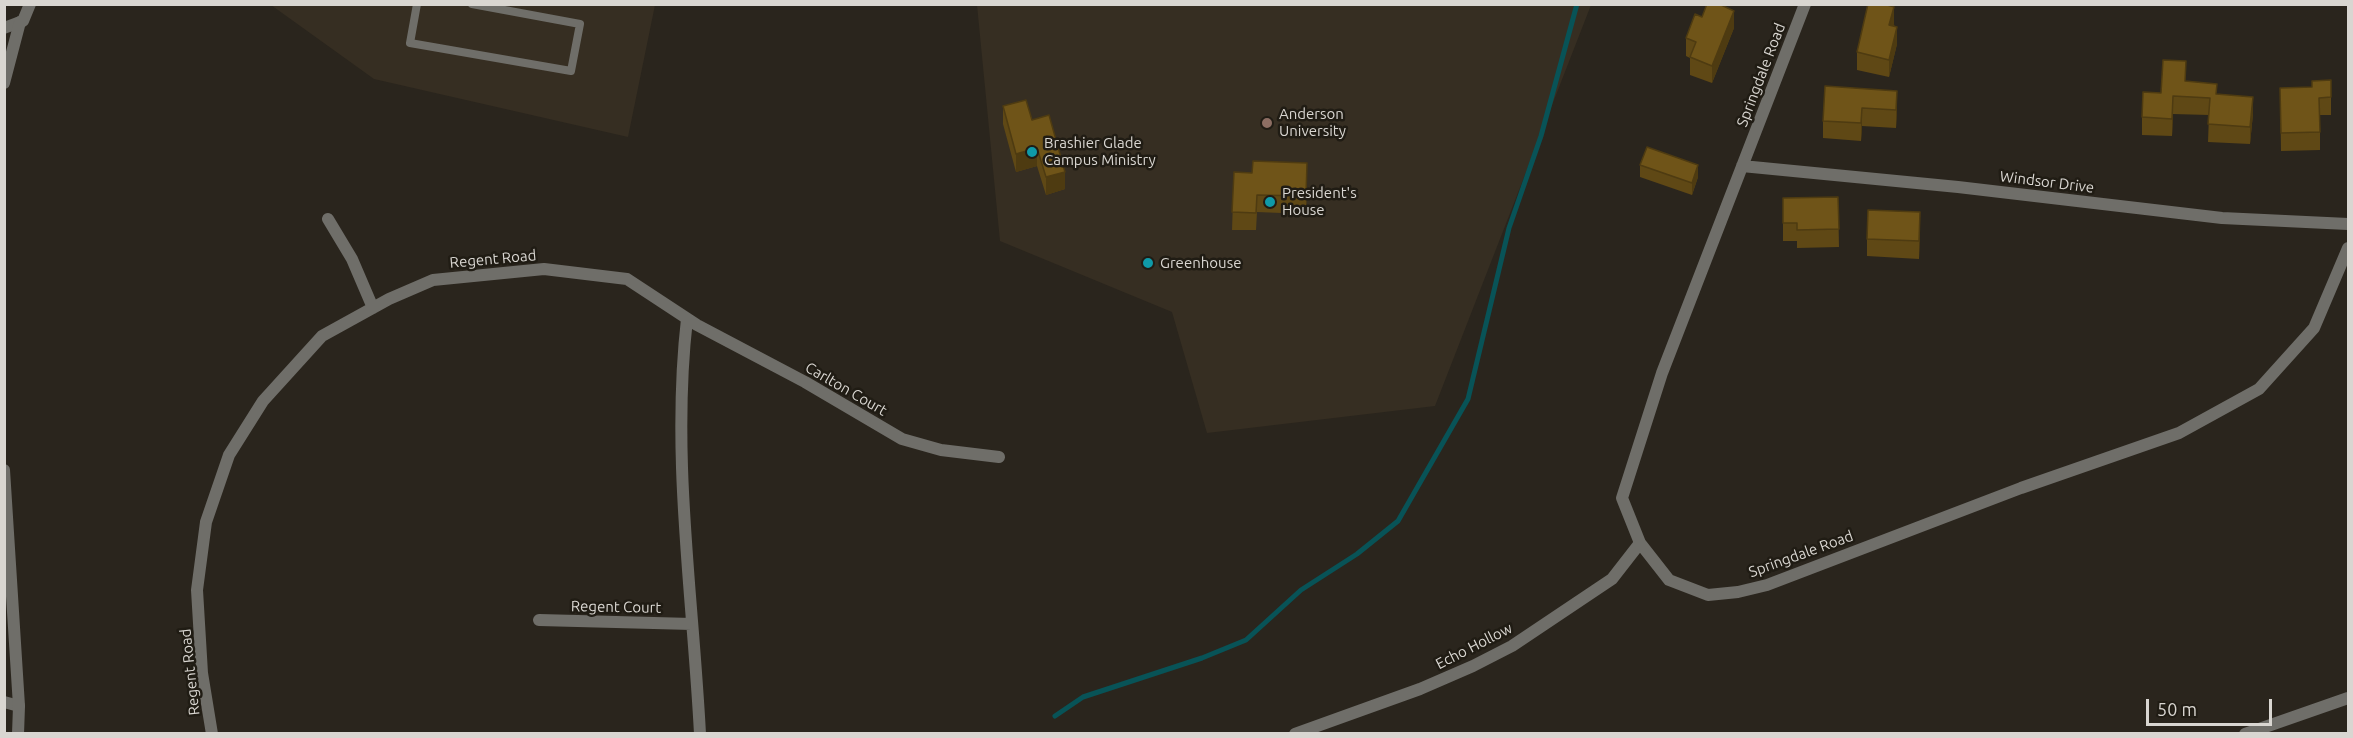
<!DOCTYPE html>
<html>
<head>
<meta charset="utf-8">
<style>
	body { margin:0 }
	#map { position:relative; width:2353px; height:738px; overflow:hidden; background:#2a251d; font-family:Ubuntu,sans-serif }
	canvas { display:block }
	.frame { position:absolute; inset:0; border:6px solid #d9d6d1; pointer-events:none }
	.scale { position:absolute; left:2146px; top:699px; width:126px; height:27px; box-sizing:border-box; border:3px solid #d9d6d1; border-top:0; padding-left:8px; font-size:18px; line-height:21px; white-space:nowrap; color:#d9d6d1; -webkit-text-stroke:4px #201c14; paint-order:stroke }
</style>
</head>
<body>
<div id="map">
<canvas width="2353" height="738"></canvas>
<div class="frame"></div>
<div class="scale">50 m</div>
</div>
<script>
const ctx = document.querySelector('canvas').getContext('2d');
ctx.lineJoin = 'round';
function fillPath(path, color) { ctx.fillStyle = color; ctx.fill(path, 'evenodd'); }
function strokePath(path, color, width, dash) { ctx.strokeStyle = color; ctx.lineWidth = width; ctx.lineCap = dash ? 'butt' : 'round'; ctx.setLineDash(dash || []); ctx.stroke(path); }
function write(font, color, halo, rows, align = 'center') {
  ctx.font = font + ' Ubuntu,sans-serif'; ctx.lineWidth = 5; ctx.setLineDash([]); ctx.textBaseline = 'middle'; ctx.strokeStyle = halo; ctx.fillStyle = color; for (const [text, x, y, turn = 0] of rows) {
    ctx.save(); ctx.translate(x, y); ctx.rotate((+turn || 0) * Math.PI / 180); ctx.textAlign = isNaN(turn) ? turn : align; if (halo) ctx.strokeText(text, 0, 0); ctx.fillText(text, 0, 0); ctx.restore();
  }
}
fillPath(new Path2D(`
	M271,5H655L628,137L374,79Z
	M977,5H1591L1435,406L1207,433L1172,312L1000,241Z`), '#362e22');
strokePath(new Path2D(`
	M1055,716L1083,697L1202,658L1246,640L1301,590L1357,554L1398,521L1468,399L1509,228L1541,136L1577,4`), '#085357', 5);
strokePath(new Path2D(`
	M417,4L410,43L571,71L580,24L472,4`), '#6f6e69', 8);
strokePath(new Path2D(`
	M1805,4L1662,373L1622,498L1640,543L1669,580L1708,595L1738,592L1767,585L2021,488L2179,433L2259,389L2314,328L2348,248
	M4,28L20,22
	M1742,166L1958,187L2222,218L2348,224
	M328,219L352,259L373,308
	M687,319C671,457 693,596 700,734
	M539,620L692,624
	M4,702L19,706
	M212,734L202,673L197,590L206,522L229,455L263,401L322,336L389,299L433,280L544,269L627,279L697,325L805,382L902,439L941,450L999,457
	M1295,734L1420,689L1473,666L1512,646L1612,579L1640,543
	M2245,734L2348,698`), '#6f6e69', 12);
strokePath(new Path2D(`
	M4,83L20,22L23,21L30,4
	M4,470L19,706L18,734`), '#6f6e69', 12);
fillPath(new Path2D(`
	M1894,24L1897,44L1889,77L1857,70V52Z
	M1734,28L1712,83L1690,75V58L1686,56V38Z
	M2331,80V115H2320V150L2281,151L2280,88L2312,87Z
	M2186,81L2217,94L2253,114L2250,144L2208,142L2209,115L2173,114L2172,136L2142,135V117L2161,93Z
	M1825,86L1897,108L1896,128L1862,126L1861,141L1823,138V121Z
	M1003,106L1032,120L1065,189L1046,195L1037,166L1016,172L1003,124Z
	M1640,165L1698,177L1692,195L1640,177Z
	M1234,172L1307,181L1306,214L1257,212L1256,230H1232Z
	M1838,197L1839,247L1797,248V241H1783V198Z
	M1920,229L1919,259L1867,256V239Z`), '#5f4815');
fillPath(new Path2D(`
	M1894,7V24L1889,43V25Z
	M1734,11V28L1712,83V66Z
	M1897,27V44L1889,77V60Z
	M1897,91V108L1896,128V110Z
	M2173,96V114L2172,136V119Z
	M2253,97V114L2250,144V127Z
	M1862,108V126L1861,141V123Z
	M1037,148V166L1016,172V154Z
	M1307,163V181L1306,214V196Z
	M1698,165V177L1692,195V183Z
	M1065,172V189L1046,195V177Z
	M1920,212V229L1919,259V241Z`), '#4e3b11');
const building = new Path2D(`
	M1707,4H1719L1734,11L1712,66L1690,57L1696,42L1686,38L1695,14L1702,17Z
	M1868,4H1884L1894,7L1889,25L1897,27L1889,60L1857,52Z
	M2163,60L2186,61L2185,81L2217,84L2216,94L2253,97L2250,127L2208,124L2210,98L2173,96L2172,119L2142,117L2143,92L2161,93Z
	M2331,80V97L2319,98L2320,132L2281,133L2280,88L2312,87V81Z
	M1825,86L1897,91L1896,110L1862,108L1861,123L1823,121Z
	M1026,100L1032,120L1049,115L1065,172L1046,177L1037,148L1016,154L1003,106Z
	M1647,147L1698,165L1692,183L1640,165Z
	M1253,161L1307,163L1306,196L1257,195L1256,213L1232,212L1234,172L1252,173Z
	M1838,197L1839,229L1797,230V223H1783V198Z
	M1868,210L1920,212L1919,241L1867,239Z`);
fillPath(building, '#6f5418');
strokePath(building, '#4e3b11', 1.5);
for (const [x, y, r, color] of [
	[1267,123,6,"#8d6e63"],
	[1032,152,6,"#0f9aa8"],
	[1270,202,6,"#0f9aa8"],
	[1148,263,6,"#0f9aa8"]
]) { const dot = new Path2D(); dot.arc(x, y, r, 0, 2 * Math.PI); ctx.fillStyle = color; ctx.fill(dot); strokePath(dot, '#201c14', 2); }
write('15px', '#d9d6d1', '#201c14', [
	["Springdale Road",1761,75,-69],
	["Windsor Drive",2047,182,7],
	["Regent Road",493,259,-5],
	["Carlton Court",846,389,30],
	["Springdale Road",1801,554,-20],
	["Regent Court",616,607,1],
	["Echo Hollow",1474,646,-27],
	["Regent Road",190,672,-96]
]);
write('15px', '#d9d6d1', '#201c14', [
	["Anderson",1279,114],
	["University",1279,131],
	["Brashier Glade",1044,143],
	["Campus Ministry",1044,160],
	["President's",1282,193],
	["House",1282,210],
	["Greenhouse",1160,263]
], 'left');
</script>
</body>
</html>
